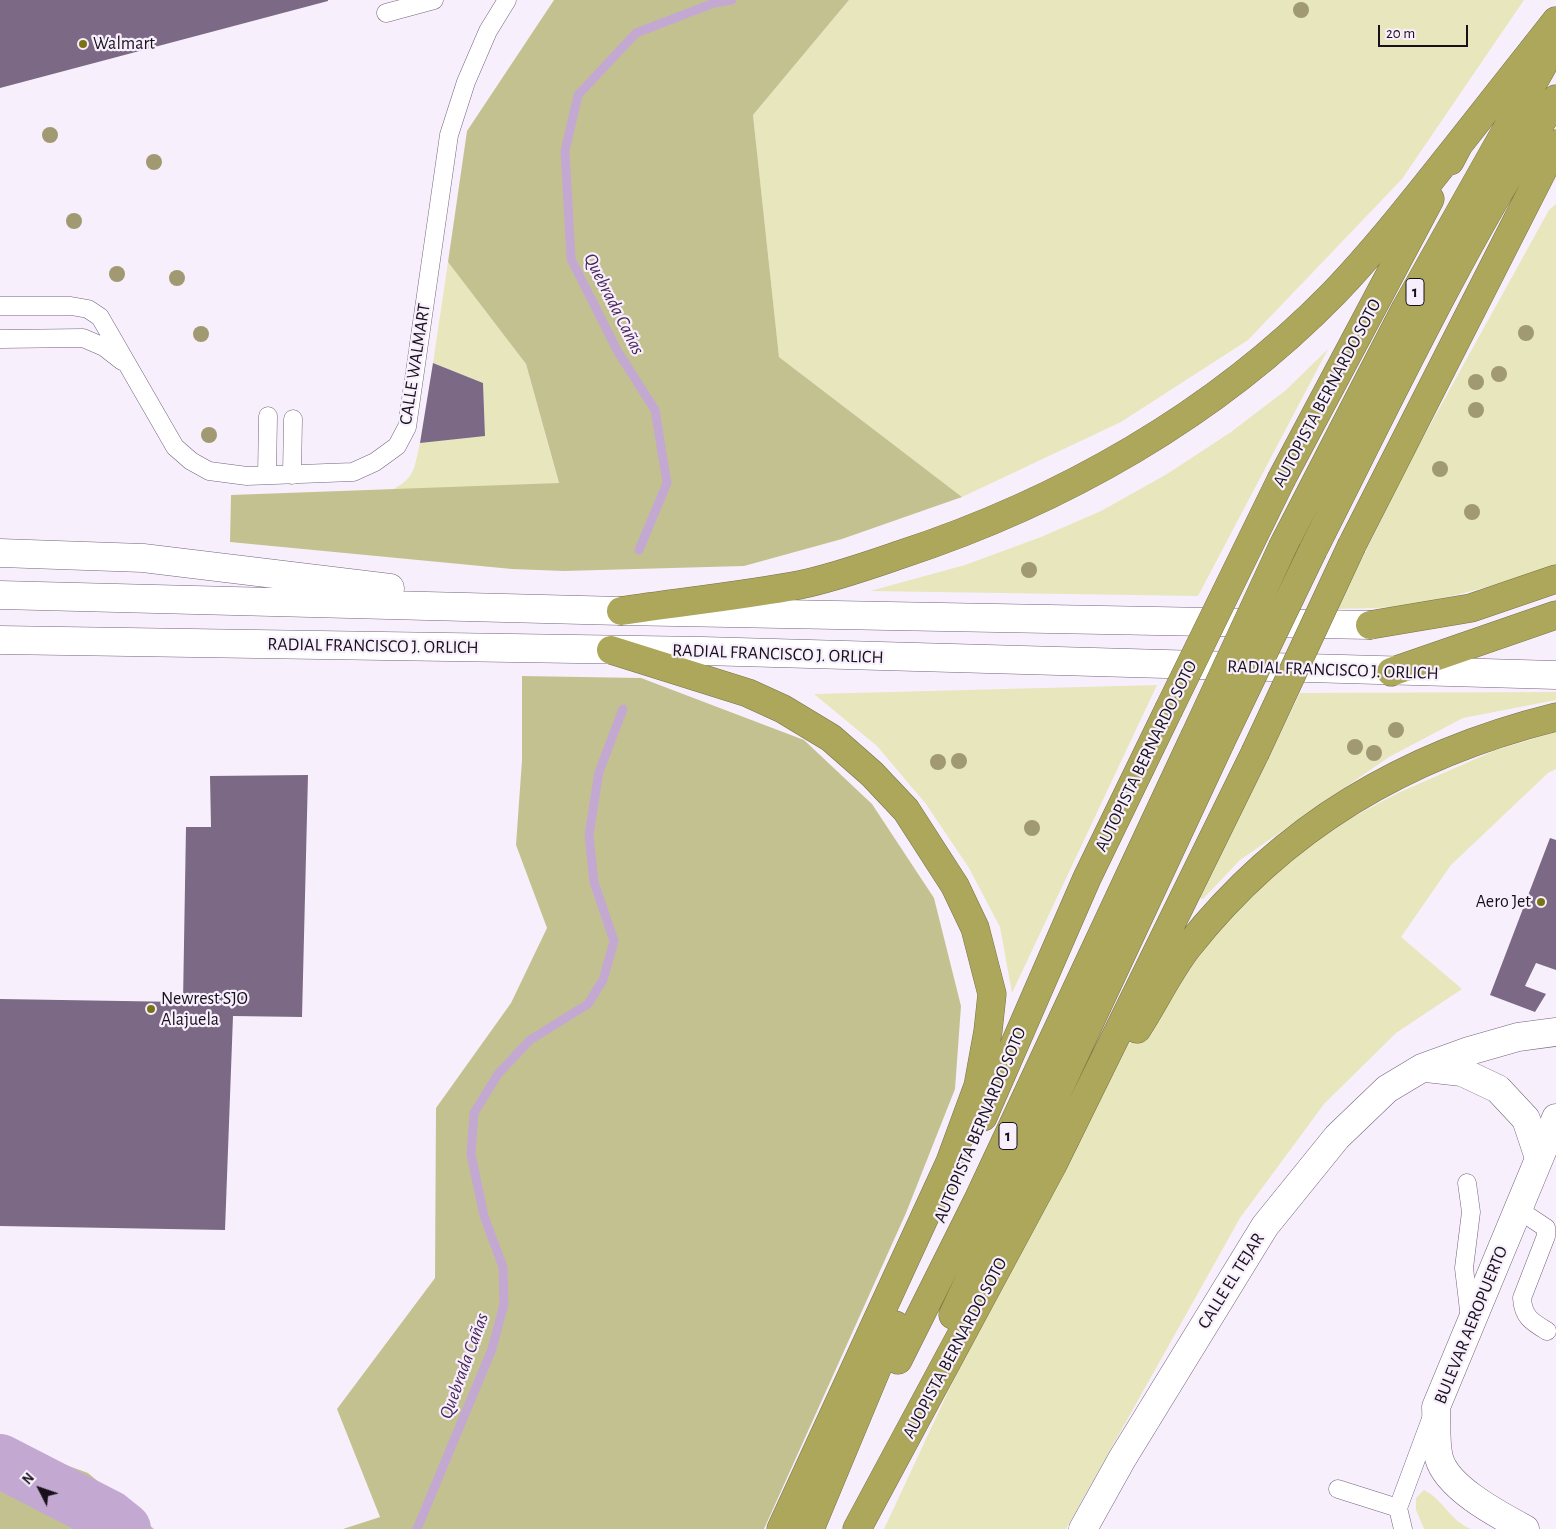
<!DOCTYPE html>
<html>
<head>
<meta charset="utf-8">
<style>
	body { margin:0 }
	#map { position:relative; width:1556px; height:1529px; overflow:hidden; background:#f8effc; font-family:"Alegreya Sans",sans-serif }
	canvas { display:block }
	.north { position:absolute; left:15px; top:1464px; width:50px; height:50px; -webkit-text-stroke:4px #f8effc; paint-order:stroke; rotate:311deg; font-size:14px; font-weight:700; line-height:20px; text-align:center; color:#18111c }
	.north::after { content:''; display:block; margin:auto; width:18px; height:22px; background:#18111c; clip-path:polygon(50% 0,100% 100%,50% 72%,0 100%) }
	.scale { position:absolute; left:1378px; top:25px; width:90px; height:22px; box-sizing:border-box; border:2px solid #18111c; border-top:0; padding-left:6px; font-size:15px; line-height:18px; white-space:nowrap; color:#18111c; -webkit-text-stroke:4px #f8effc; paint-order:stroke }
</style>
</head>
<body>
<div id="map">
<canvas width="1556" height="1529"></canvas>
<div class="north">N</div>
<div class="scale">20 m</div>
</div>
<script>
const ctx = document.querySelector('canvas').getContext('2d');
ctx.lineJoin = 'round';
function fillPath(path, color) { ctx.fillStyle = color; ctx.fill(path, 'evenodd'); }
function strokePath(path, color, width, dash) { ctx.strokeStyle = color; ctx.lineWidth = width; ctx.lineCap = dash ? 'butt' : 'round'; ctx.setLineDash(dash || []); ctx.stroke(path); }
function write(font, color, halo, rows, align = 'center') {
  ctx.font = font + ' "Alegreya Sans",sans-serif'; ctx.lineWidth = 4.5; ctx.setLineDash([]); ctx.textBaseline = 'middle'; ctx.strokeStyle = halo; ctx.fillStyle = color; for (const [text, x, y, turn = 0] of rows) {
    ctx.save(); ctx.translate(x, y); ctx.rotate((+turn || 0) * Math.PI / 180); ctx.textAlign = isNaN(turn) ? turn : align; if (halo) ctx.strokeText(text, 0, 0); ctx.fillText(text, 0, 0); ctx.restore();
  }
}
fillPath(new Path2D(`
	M849,0H1524L1402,179L1248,340L1121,422L962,497L779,357L753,115Z
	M1556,204V565C1505,583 1453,598 1399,606C1379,609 1357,608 1337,609L1413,456L1549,210Z
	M448,262L526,364L559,484L392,490C416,477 414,468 420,443L485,435L483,383L433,363Z
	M1328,349L1198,596L870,591L965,565L1041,537L1101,511L1167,474L1231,432L1286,390Z
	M1157,685L1012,993L1000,927L969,868L926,804L877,746L814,694Z
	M1556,692V700L1463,718L1389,757L1240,860L1203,899L1199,898L1300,693Z
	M1556,732V769L1548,773L1451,865L1401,937L1462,989L1396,1033L1324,1104L1240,1218L1066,1529H884L1077,1116L1150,1001L1218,923L1305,843L1398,793L1496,750Z
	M1424,1490C1442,1498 1450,1521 1471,1529H1424L1416,1510V1498Z`), '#e8e6bc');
fillPath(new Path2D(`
	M554,0H849L753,115L779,357L962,497L842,539L744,566L564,571L512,569L230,542L231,495L559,483L526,364L448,262L467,131Z
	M522,676L641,678L804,740L872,804L934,898L961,1006L955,1089L906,1213L764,1529H343L380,1517L337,1409L435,1278L436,1108L511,1003L547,928L516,845L522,760Z
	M0,1441L88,1473L154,1529H0Z`), '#c4c191');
strokePath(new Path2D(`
	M639,550L667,483L655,410L618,352L571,259L565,151L578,95L636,33L714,3L732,0
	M417,1529L492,1349L504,1304L503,1267L484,1216L471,1154L474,1113L498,1074L530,1040L588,1004L603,980L614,941L594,882L589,835L599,772L623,709`), '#c3a9d1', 9);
strokePath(new Path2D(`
	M0,1461L109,1517L124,1529`), '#c3a9d1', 54);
fillPath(new Path2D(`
	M0,0H328V1L0,88Z
	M433,363L483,383L485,436L420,443Z
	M308,775L302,1017L233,1016L225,1230L0,1226V999L183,1002L186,827H211L210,776Z
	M1550,838L1556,840V970L1536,963L1525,986L1546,994L1535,1012L1490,995Z`), '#7b6985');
const lane = new Path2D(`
	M386,13L434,0
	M0,306H71L88,309L100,317L175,447L191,461L209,471L247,476L353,472L375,462L397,446L407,427L449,135L466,82L488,31L507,0
	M0,339L83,338L104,347L122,361
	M267,475L268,416
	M292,475L293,419
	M1467,1183L1471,1212L1464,1268L1470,1319
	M1519,1210L1546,1228V1236L1522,1298C1523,1317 1532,1322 1547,1331
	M1338,1489L1398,1508
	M1403,1529L1398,1508L1431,1419`);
const street = new Path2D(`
	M1426,1068L1462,1072L1498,1089L1526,1119L1539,1158
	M1083,1529L1122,1459L1265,1226L1337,1137L1387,1089L1422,1068L1469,1051L1518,1037L1556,1032`);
const secondary = new Path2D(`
	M0,553L143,558L390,588
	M0,595L621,611L1370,625
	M0,640L703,651L1556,675
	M1525,1529C1499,1515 1447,1488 1439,1458C1435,1443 1437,1423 1436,1407L1556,1118`);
const highway = new Path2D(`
	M1450,161L1459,144L1556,21
	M1282,478L1430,199
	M1352,545L1556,144
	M1283,546L1406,308L1556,42
	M1313,550C1390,398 1463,242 1556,99
	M621,611C680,602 740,596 799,585C833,578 867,566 899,555C1061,502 1215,415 1334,293C1379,246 1419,194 1459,144
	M1370,625L1471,608L1556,579
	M611,650L748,693L783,709L831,738L872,774L906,810L955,886L975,928L992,994L988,1031L978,1086L950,1162L781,1529
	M1391,672L1556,615
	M1137,1029C1154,1003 1168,973 1187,948C1283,826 1407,754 1556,717
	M983,1117L1087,878L1168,711
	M953,1315L1220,743
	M898,1360L979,1198L1194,738
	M810,1529L895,1325
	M857,1529L1052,1166L1255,753`);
strokePath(lane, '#75637f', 19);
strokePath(street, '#75637f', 29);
strokePath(secondary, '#75637f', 29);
strokePath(highway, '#787245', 29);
strokePath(lane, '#fff', 18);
strokePath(street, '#fff', 28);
strokePath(secondary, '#fff', 28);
strokePath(highway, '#aca75b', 28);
const highwayBridge = new Path2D(`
	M1168,711L1282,478
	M1194,738L1283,546
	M1220,743L1313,550
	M1255,753L1352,545`);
strokePath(highwayBridge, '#787245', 29, []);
strokePath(highwayBridge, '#aca75b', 28);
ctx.fillStyle = '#a19971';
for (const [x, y] of [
	[1301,10],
	[50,135],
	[154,162],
	[74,221],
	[117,274],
	[177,278],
	[1526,333],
	[201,334],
	[1499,374],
	[1476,382],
	[1476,410],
	[209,435],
	[1440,469],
	[1472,512],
	[1029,570],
	[1396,730],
	[1355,747],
	[1374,753],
	[959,761],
	[938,762],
	[1032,828]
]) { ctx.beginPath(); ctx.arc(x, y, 8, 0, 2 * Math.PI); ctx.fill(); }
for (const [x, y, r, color] of [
	[83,44,5,"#797315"],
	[1541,902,5,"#797315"],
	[151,1009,5,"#797315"]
]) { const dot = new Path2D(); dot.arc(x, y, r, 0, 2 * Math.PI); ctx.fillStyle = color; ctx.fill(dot); strokePath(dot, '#f8effc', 2); }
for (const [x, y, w] of [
	[1415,292,18],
	[1008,1136,18]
]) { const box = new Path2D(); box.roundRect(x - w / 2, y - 13.5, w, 27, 4); ctx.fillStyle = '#f8effc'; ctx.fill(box); strokePath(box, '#18111c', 1); }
write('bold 16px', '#18111c', null, [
	["1",1415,292],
	["1",1008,1136]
]);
write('18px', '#18111c', '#f8effc', [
	["Walmart",93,44],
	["Aero Jet",1531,902,"right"],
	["Newrest SJO",161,999],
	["Alajuela",161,1020]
], 'left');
write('18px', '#18111c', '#f8effc', [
	["CALLE WALMART",415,364,-81],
	["AUTOPISTA BERNARDO SOTO",1327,393,-62],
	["RADIAL FRANCISCO J. ORLICH",373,646,1],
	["RADIAL FRANCISCO J. ORLICH",778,654,2],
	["RADIAL FRANCISCO J. ORLICH",1333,670,2],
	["AUTOPISTA BERNARDO SOTO",1146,756,-64],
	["AUTOPISTA BERNARDO SOTO",980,1125,-67],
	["CALLE EL TEJAR",1231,1281,-58],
	["BULEVAR AEROPUERTO",1471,1325,-68],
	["AUOPISTA BERNARDO SOTO",955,1348,-62]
]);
write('italic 19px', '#4a285b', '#f8effc', [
	["Quebrada Cañas",614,304,63],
	["Quebrada Cañas",464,1366,-70]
]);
</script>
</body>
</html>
